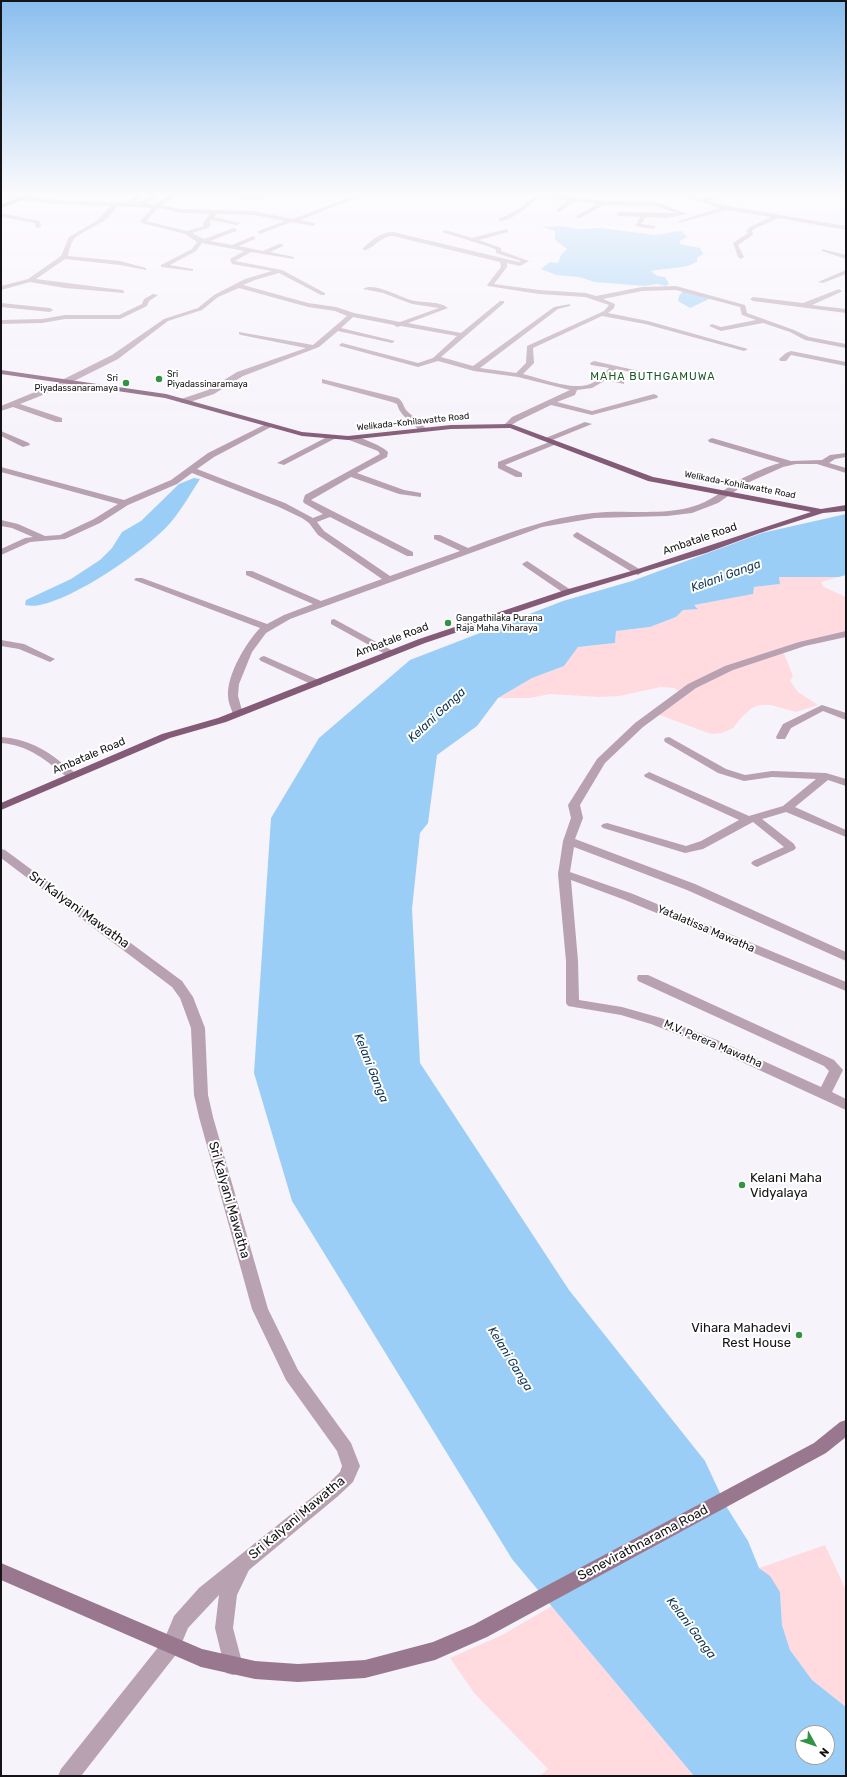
<!DOCTYPE html>
<html>
<head>
<meta charset="utf-8">
<style>
	body { margin:0 }
	#map { position:relative; width:847px; height:1777px; overflow:hidden; background:#f7f3fb; font-family:Rubik,sans-serif }
	canvas { display:block }
	.frame { position:absolute; inset:0; border:2px solid #141315; pointer-events:none }
	.north { position:absolute; left:795px; top:1725px; width:40px; height:40px; box-sizing:border-box; background:#fff; border:1px solid #a1a1a1; border-radius:50%; rotate:130deg; font-size:11px; font-weight:700; line-height:16px; text-align:center; color:#141315 }
	.north::after { content:''; display:block; margin:auto; width:14px; height:18px; background:#349245; clip-path:polygon(50% 0,100% 100%,50% 72%,0 100%) }
</style>
</head>
<body>
<div id="map">
<canvas width="847" height="1777"></canvas>
<div class="frame"></div>
<div class="north">N</div>
</div>
<script>
const ctx = document.querySelector('canvas').getContext('2d');
ctx.lineJoin = 'round';
function fillPath(path, color) { ctx.fillStyle = color; ctx.fill(path, 'evenodd'); }
function strokePath(path, color, width, dash) { ctx.strokeStyle = color; ctx.lineWidth = width; ctx.lineCap = dash ? 'butt' : 'round'; ctx.setLineDash(dash || []); ctx.stroke(path); }
function write(font, color, halo, rows, align = 'center') {
  ctx.font = font + ' Rubik,sans-serif'; ctx.lineWidth = 4; ctx.setLineDash([]); ctx.textBaseline = 'middle'; ctx.strokeStyle = halo; ctx.fillStyle = color; for (const [text, x, y, turn = 0] of rows) {
    ctx.save(); ctx.translate(x, y); ctx.rotate((+turn || 0) * Math.PI / 180); ctx.textAlign = isNaN(turn) ? turn : align; if (halo) ctx.strokeText(text, 0, 0); ctx.fillText(text, 0, 0); ctx.restore();
  }
}
fillPath(new Path2D(`
	M779,577H839L821,582L824,587L846,597V634L783,651L793,676L790,681L798,692L818,705L796,712L771,705H760L752,708L741,718L733,728L722,733L711,734L654,713L682,693L674,688L661,687L619,696L599,697L550,694L530,698H498L532,678L564,666L578,647L615,643L616,631L650,627L676,617L683,610L698,608L693,605L752,594L754,587L779,584Z
	M825,1545L846,1590V1707L812,1680L790,1650L782,1625L780,1592L759,1568Z
	M552,1606L694,1776H540L548,1769L474,1693L450,1658L502,1635Z`), '#ffdbdf');
fillPath(new Path2D(`
	M562,226L580,229L601,228L655,235C665,234 672,231 682,231L687,237L680,241V244L700,248L703,254L697,258V262C684,269 666,268 651,271L657,276L665,277L669,284L666,286L657,284L645,286L595,282L579,277L556,275L541,269L550,262L558,263L561,255L567,249L555,240V231L542,227Z
	M683,291L711,298L690,308L678,301L679,296Z
	M194,478L200,479C191,493 182,509 171,522C151,547 56,614 25,605L26,600L71,579L100,560L112,548L122,532L141,521L179,484Z
	M846,514V575L839,577H779L780,584L754,587L753,594L694,605L698,609L683,610L676,617L650,627L616,631L615,643L578,647L564,666L532,678L498,698L477,726L437,755L428,823L420,833L412,909L420,1063L569,1290L705,1461L726,1506L748,1541L759,1568L770,1576L780,1592L782,1625L790,1650L812,1680L846,1707V1776H694L512,1559L292,1201L254,1073L271,818L319,738L410,660L563,601L632,581L762,533ZM803,1733H827V1757H803Z`), '#9bcef6');
fillPath(new Path2D(`
	M141,192H147L133,203C144,204 150,192 162,192L146,204H156L174,192H181L162,205L181,209L253,211L293,219L363,192H371L300,220L315,223V225L313,226L291,222L260,234L258,233V231L285,221L253,215L217,214L214,217L240,223L237,225L211,220L209,222L211,225L208,228L192,233L204,239L234,228L237,230L236,231L210,241L232,245L253,236L256,238L255,239L239,246L263,251L279,244H283V246L270,252L294,257V259L251,252L235,261L282,270L325,293V295H321L279,273L255,280L243,285L308,303L336,307L354,313L400,322L439,308L412,304L383,293L363,289C374,281 403,299 415,301C426,303 440,301 448,308L408,323L461,333L500,301H504V303L441,357L473,366L554,307L570,304V306L558,309L480,368L516,373L526,363L527,346L604,311L609,305L585,297L539,294L488,286L487,285L501,267L500,262L393,236C380,236 372,251 363,250V248C372,240 380,232 393,232L519,262L521,261L496,253V250L493,248L442,232L445,230L472,238L506,229L508,230V232L479,240L501,248V251L529,261L520,266L507,263V267L494,284L539,290L586,293L596,296L642,287L676,286L745,305L747,313L794,330L809,337L846,344V348L805,340L790,332L763,323L721,331L709,326L712,324L721,327L756,320L742,315L740,307L676,290L642,291L603,299L615,304L614,308L608,313L648,321L748,349L744,351L645,324L602,316L533,348L534,363L523,374C540,378 573,391 590,384C598,381 604,374 609,368L591,365L590,363L594,361L639,371L635,373L616,369L609,377L624,380V384L606,380L592,388L577,390L575,395L557,402L592,411L654,394L658,396L657,398L592,415L551,405L518,421L508,427L504,425L512,417L570,390L518,377L474,371L438,361L418,367L340,346L339,345L342,343L418,363L433,358L457,336L401,326L397,327L394,325L353,317L341,328L395,341L392,343L338,331L319,347L243,376L214,394L187,403H181V399L208,390L237,372L306,348L241,335L239,334V332L313,345L347,316L335,311L308,307L239,288L218,297L202,310L168,321L118,359L58,389L20,404L62,418V422H56L13,407L1,411V406L52,385L112,355L164,319L198,308L214,295L245,279L272,271L232,264L230,259L244,251L202,243L196,251L170,265L193,269V271L161,267V265L192,249L197,242L185,234L142,223L140,221L152,208L116,206C113,221 85,229 75,238C71,242 69,251 68,256L120,261L146,268V270L120,265L65,259L36,279L122,290L124,291V293L65,288L30,282L1,290V286L28,279L61,256L69,237L98,220L110,206C73,205 37,203 1,198V194L66,201L126,203ZM158,208L181,213L210,214L203,222L204,226L187,231L146,221Z
	M212,192L256,196L274,192H283L256,200L214,195Z
	M671,192H680L702,199L718,192L720,195L708,201L727,206L846,226V230L778,218L754,229L752,231L753,235L738,245L744,257L741,259L738,257L733,243L748,233L746,231L750,227L771,217L726,210L679,223V221L720,208Z
	M813,192L846,195V199L816,194Z
	M538,193L603,201L656,202L688,214L667,218L646,217L641,224L655,226L656,227L653,229L635,226L640,217L619,216L616,214L619,212L677,213L655,206L604,205L578,219L576,216L597,204L575,201L558,213L556,210L568,200L539,197C530,205 511,222 499,221V219L520,208Z
	M1,213L40,221L41,227L36,228L35,223L1,217Z
	M822,249L846,255V259L822,251Z
	M846,270V274L823,283L818,282Z
	M839,289L842,291L841,292L812,305L846,309V313L753,301L750,299L753,297L803,303Z
	M153,294L158,295L149,301L147,306L120,319H65L42,323L1,324V320L42,319L65,315H119L142,304L144,299Z
	M1,303L50,308L53,310L50,312L1,307Z
	M791,351L846,362V366L791,355L786,361H780L779,359L786,353Z
	M322,379L398,398C404,402 403,407 407,411C414,418 421,422 427,430L420,432C413,421 400,417 397,404L392,402L322,383Z
	M585,422L592,424L550,441L543,439Z
	M268,423L272,425L271,427L214,457L197,469L285,503L313,518L323,514L304,503L303,501L305,495L380,454L378,451L349,440V436C357,435 383,446 388,452L387,457L357,473L404,490L421,493V497L399,494L351,477L311,500L413,552V556H407L330,517L317,522L324,531L390,576L460,551L434,539V535H440L468,548C511,532 547,518 593,513C625,509 660,516 691,507C711,502 724,489 741,479C753,473 768,466 780,463L709,442L708,440L712,438L791,461L822,460L830,455L846,453V457L835,459L829,463L846,468V473L817,464H796L783,467L747,483L718,503L692,513L667,516L595,518L542,527L290,619L266,633L252,652L239,684L238,696L243,714L238,717L233,714C231,708 228,702 228,696C227,674 246,643 260,628L134,580L136,578H142L267,624L284,615L313,604L246,575V571H252L321,601L382,579L318,535L309,523L302,518L279,507L192,473L177,484L128,505L100,523L65,539L30,542L1,555V549L25,538L33,537L12,528L1,526V520L18,524L45,536L60,535L94,519L118,504L1,472V467L124,500L171,480L208,453Z
	M1,431L29,443L30,445L23,447L1,436Z
	M329,436L336,438L284,465L277,463Z
	M552,441L559,443L505,465L522,473V477H516L498,468V462Z
	M577,532L641,570L643,572L638,575L635,574L574,537L573,535Z
	M527,561L571,590V594H565L524,566L522,564Z
	M334,619L393,651L395,653L393,655H387L331,624V620Z
	M846,631V637L805,646L733,670L696,688L643,727L605,763L580,805L583,818L575,839L695,884L846,952V961L687,890L574,847L570,872L633,894L846,982V991L625,900L571,880L578,961L579,1000L622,1007L661,1018L717,1040L821,1087L829,1071L824,1066L638,981L637,978L638,975H648L834,1060L843,1070L832,1092L846,1099V1110L707,1046L651,1024L621,1015L568,1006L566,1003V961L558,874L563,841L571,818L568,805L597,759L635,723L688,684L725,666L799,642Z
	M1,640L24,644L55,659L50,662L19,649L1,646Z
	M264,656L321,681L322,683L321,685H313L261,661L259,659L261,657Z
	M822,705L846,713V720L823,711L791,728L785,739H777L776,737L783,724Z
	M1,737C26,739 44,748 63,764C68,767 74,771 77,776L72,779L68,778C47,761 29,745 1,743Z
	M669,737L726,769L745,775L772,771L826,773L846,779V786L828,780L795,807L846,830V837L786,812L766,818L762,819L794,844L796,848L794,850L757,867L753,865L751,863L753,861L784,847L753,822L703,849L685,853L603,828L601,826L603,824L607,823L686,846L701,841L739,820L645,777L644,775L649,772L749,816L783,806L816,779L772,777L744,781L718,773L665,742L664,740L665,738Z
	M1,849L5,850L182,981L193,997L205,1028L208,1095L213,1117L268,1309L298,1370L351,1443L360,1466L353,1482L337,1497L249,1570L237,1595L233,1628L243,1666L240,1673L233,1675L226,1673L215,1628L219,1595L188,1628L178,1652L81,1776H58L61,1769L164,1640L174,1616L199,1588L325,1487L340,1472L342,1466L337,1451L286,1380L252,1309L199,1117L194,1095L191,1028L180,998L172,987L1,858Z`), '#b8a1b0');
fillPath(new Path2D(`
	M846,1420V1437L826,1453L487,1637L435,1660L365,1678L298,1682L255,1679L201,1667L1,1580V1563L202,1649L255,1661L298,1664L365,1660L433,1642L473,1625L814,1443L840,1422Z`), '#99788f');
fillPath(new Path2D(`
	M37,192H45L1,208V204Z
	M1,370L166,394L302,432L348,436L451,425L511,424L653,477L821,509L846,505V511L823,513L760,533L706,553L571,594L425,643L226,722L170,738L1,810V803L162,734L218,718L419,639L565,590L635,570L811,512L648,481L510,428L451,429L348,440L302,436L165,398L1,374Z`), '#835b77');
const sky = ctx.createLinearGradient(0, 0, 0, 441);
sky.addColorStop(0, '#89beee');
sky.addColorStop(0.44, '#fbfafd');
sky.addColorStop(1, '#fbfafd00');
ctx.fillStyle = sky;
ctx.fillRect(0, 0, 847, 441);
for (const [x, y, r, color] of [
	[159,379,4,"#349245"],
	[126,383,4,"#349245"],
	[448,623,4,"#349245"],
	[742,1185,4,"#349245"],
	[799,1335,4,"#349245"]
]) { const dot = new Path2D(); dot.arc(x, y, r, 0, 2 * Math.PI); ctx.fillStyle = color; ctx.fill(dot); strokePath(dot, '#fff', 1.5); }
write('9px', '#141315', '#fff', [
	["Sri",167,374],
	["Piyadassinaramaya",167,384],
	["Sri",118,378,"right"],
	["Piyadassanaramaya",118,388,"right"],
	["Gangathilaka Purana",456,618],
	["Raja Maha Viharaya",456,628]
], 'left');
write('9px', '#141315', '#fff', [
	["Welikada-Kohilawatte Road",413,422,-6],
	["Welikada-Kohilawatte Road",740,485,11]
]);
ctx.letterSpacing = '1px';
write('11px', '#1c5828', '#fff', [
	["MAHA BUTHGAMUWA",653,377]
]);
ctx.letterSpacing = '0px';
write('11px', '#141315', '#fff', [
	["Ambatale Road",700,539,-19],
	["Ambatale Road",392,640,-21],
	["Ambatale Road",89,756,-23],
	["Yatalatissa Mawatha",706,929,23],
	["M.V. Perera Mawatha",713,1044,23]
]);
write('italic 12px', '#0f3651', '#fff', [
	["Kelani Ganga",726,576,-20],
	["Kelani Ganga",437,715,-43],
	["Kelani Ganga",371,1068,68],
	["Kelani Ganga",510,1359,58],
	["Kelani Ganga",691,1628,53]
]);
write('13px', '#141315', '#fff', [
	["Sri Kalyani Mawatha",79,910,36],
	["Sri Kalyani Mawatha",229,1200,74],
	["Sri Kalyani Mawatha",297,1518,-40],
	["Senevirathnarama Road",643,1543,-28]
]);
write('13px', '#141315', '#fff', [
	["Kelani Maha",750,1178],
	["Vidyalaya",750,1193],
	["Vihara Mahadevi",791,1328,"right"],
	["Rest House",791,1343,"right"]
], 'left');
</script>
</body>
</html>
